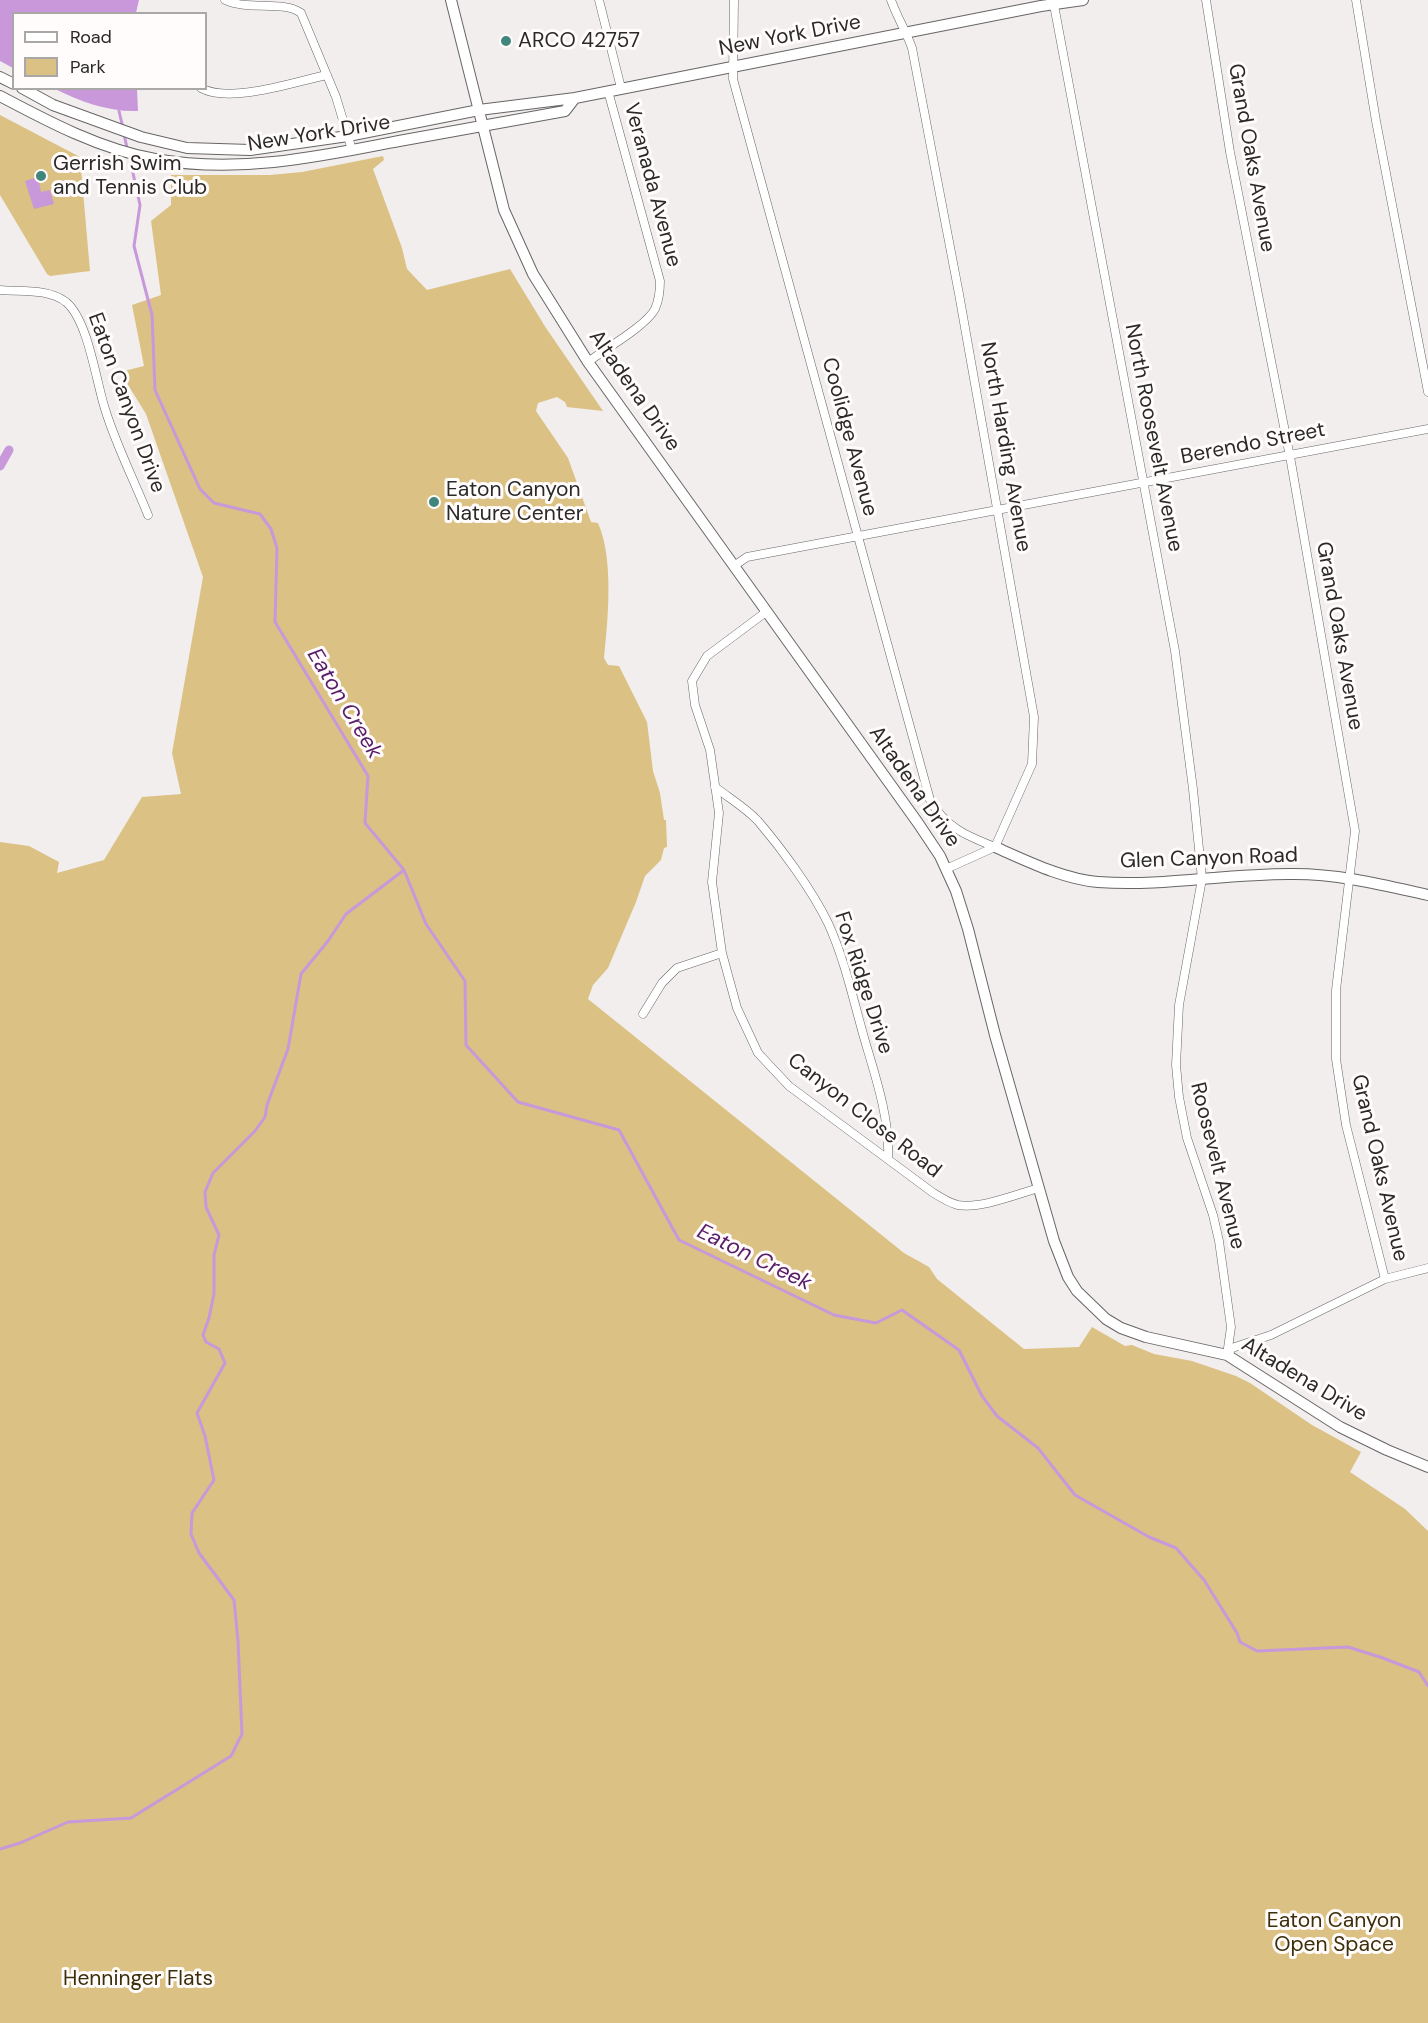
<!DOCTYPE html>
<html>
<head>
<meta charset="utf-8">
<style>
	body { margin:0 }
	#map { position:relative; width:1428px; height:2023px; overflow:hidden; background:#f2eeee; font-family:"DM Sans",sans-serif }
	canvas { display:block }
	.legend { position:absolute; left:12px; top:12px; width:195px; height:78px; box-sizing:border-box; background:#fffcfb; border:2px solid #aaa8a7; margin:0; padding:8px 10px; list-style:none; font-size:18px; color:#2a2929 }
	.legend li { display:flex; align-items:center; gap:12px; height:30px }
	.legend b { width:30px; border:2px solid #aaa8a7 }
</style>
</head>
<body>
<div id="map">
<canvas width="1428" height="2023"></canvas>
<ul class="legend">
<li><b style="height:8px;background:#fff"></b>Road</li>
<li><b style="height:16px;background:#dbc183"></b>Park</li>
</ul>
</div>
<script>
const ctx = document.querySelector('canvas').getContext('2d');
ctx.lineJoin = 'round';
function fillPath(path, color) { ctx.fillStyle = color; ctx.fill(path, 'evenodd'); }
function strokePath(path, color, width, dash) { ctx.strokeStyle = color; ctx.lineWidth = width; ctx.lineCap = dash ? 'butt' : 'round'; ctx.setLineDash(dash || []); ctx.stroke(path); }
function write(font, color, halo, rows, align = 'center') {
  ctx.font = font + ' "DM Sans",sans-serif'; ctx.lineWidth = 6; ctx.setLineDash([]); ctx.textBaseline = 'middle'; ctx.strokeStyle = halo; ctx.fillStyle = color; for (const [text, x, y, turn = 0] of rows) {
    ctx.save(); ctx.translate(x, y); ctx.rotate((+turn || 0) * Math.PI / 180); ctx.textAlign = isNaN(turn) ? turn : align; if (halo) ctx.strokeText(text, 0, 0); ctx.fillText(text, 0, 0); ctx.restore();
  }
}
fillPath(new Path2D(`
	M0,115L80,157L90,271L50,276L47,274L0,195Z
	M383,156L384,160L373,169L402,248L407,269L427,290L510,269L546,328L603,411L567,407L565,402L557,397L538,403L536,411L568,458L591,522L598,523C614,559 608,619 604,658L608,665L619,666L647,722L653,771L660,793L664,820H666L667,847L664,848L661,860L645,876L636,902L608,968L593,985L588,999L904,1253L929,1267L937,1279L1024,1349L1079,1347L1092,1327L1125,1346L1132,1345L1154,1354L1192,1361L1236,1376L1250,1383L1312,1425L1361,1452L1350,1472L1405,1509L1428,1531V2023H0V842L29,846L59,862L57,873L104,860L142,797L181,794L172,753L203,577L146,414L120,372L144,366L132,305L161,295L151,221L171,205V175H270L302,172Z`), '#dbc183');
fillPath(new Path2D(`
	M0,0H139L136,13L14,14L13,68L0,61Z
	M55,89H137L138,111C108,112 82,102 55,89Z
	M38,177L41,192L50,190L54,204L34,209L25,181Z`), '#c898da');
strokePath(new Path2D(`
	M119,111L123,128
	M124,134L127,148
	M129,155L140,205L134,246L152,315L155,390L200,489L214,503L260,514L271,529L277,548L275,622L368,776L365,823L404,870L426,924L465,981L466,1045L518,1102L619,1130L679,1240L834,1315L876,1323L902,1310L959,1350L982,1396L997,1416L1038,1448L1075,1495L1149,1537L1176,1548L1204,1580L1237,1633L1240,1642L1257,1651L1348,1647L1383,1658L1419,1672L1428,1686
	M0,1849L20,1843L68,1822L131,1818L231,1756L242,1734L238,1641L234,1600L199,1553L191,1534L192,1513L214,1480L205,1436L197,1413L225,1363L219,1349L206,1342L203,1335L209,1318L214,1294V1255L219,1235L206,1207L205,1192L213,1173L255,1131L265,1117L267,1105L288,1049L301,974L328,941L346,914L404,870`), '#c898da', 3);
strokePath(new Path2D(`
	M0,466L9,450`), '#c898da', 9);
const street = new Path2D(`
	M225,0C248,11 283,0 301,13L336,97L352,150
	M599,0L621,88
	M734,0L733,79L930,800C945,827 967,836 995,847
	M891,0C897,17 906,31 912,48L959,294L1034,717L1032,764L995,847L946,869
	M1206,0L1230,152L1291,462L1355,831L1336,990V1059L1346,1125L1385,1279
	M1356,0L1376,121L1428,392
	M1054,5L1175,651L1193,789L1202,879L1179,1005L1176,1065L1179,1097L1187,1138L1213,1215L1219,1241L1231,1327L1227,1355
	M201,88C230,104 294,82 327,75
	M0,290C21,292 48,288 66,302C88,320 96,381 105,409C116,445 134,480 148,515
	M588,362C605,349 646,326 655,309C659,300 660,291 660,281L608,91
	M734,566L747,557L1428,429
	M766,612L707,656L692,681L695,705L710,750L719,813L712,882L722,953L737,1008L758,1053L789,1086L932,1192C940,1197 949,1203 958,1205C981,1209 1017,1194 1039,1188
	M715,787C729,798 746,808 758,821C782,849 812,890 828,923C845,960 854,1003 865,1041C876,1078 890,1120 888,1158
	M643,1014L662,983L677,968L722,953
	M1228,1354L1232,1348L1271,1335L1385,1279L1428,1268`);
const secondary = new Path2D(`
	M451,0L504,210L533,274L588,362L918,823L940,856L956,891L968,929L995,1035L1054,1241L1068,1277L1077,1291L1106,1319L1121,1328L1146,1337L1227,1355L1340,1427L1387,1450L1428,1467
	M0,77L14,84
	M22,88L53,105L141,137L187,148L250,150L348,136L479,110L575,98L1041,6L1083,0
	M0,96C49,122 100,149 155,159C238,174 318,157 399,141C454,131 509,121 565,111L575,98
	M995,847C1027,861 1063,879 1098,882C1164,887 1228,873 1294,874C1340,874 1383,885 1428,895`);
strokePath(street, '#686565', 9);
strokePath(secondary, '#686565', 12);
strokePath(street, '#fff', 8);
strokePath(secondary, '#fff', 10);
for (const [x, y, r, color] of [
	[506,41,6,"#40867d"],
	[41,176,6,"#40867d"],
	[434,502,6,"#40867d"]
]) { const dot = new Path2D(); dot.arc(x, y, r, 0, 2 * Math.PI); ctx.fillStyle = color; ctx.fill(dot); strokePath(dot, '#fffcfb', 2); }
write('21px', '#2a2929', '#fffcfb', [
	["New York Drive",790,36,-11],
	["New York Drive",319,134,-9],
	["Grand Oaks Avenue",1251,158,80],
	["Veranada Avenue",652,185,75],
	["Altadena Drive",634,391,55],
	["Eaton Canyon Drive",126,403,70],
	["Coolidge Avenue",849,437,75],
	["North Roosevelt Avenue",1153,438,79],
	["Berendo Street",1253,444,-11],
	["North Harding Avenue",1005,447,80],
	["Grand Oaks Avenue",1339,636,80],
	["Altadena Drive",914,787,55],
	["Glen Canyon Road",1209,859,-2],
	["Fox Ridge Drive",863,983,72],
	["Canyon Close Road",864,1116,38],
	["Roosevelt Avenue",1217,1166,76],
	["Grand Oaks Avenue",1379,1168,77],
	["Altadena Drive",1304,1380,31]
]);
write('21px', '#2a2929', '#fffcfb', [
	["ARCO 42757",518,41],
	["Gerrish Swim",53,164],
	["and Tennis Club",53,188],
	["Eaton Canyon",446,490],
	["Nature Center",446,514]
], 'left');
write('21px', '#3c2e0a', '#fffcfb', [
	["Eaton Canyon",1334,1921],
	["Open Space",1334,1945],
	["Henninger Flats",138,1979]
]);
write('italic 22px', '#571c6a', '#fffcfb', [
	["Eaton Creek",344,704,59],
	["Eaton Creek",754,1258,26]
]);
</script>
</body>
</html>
